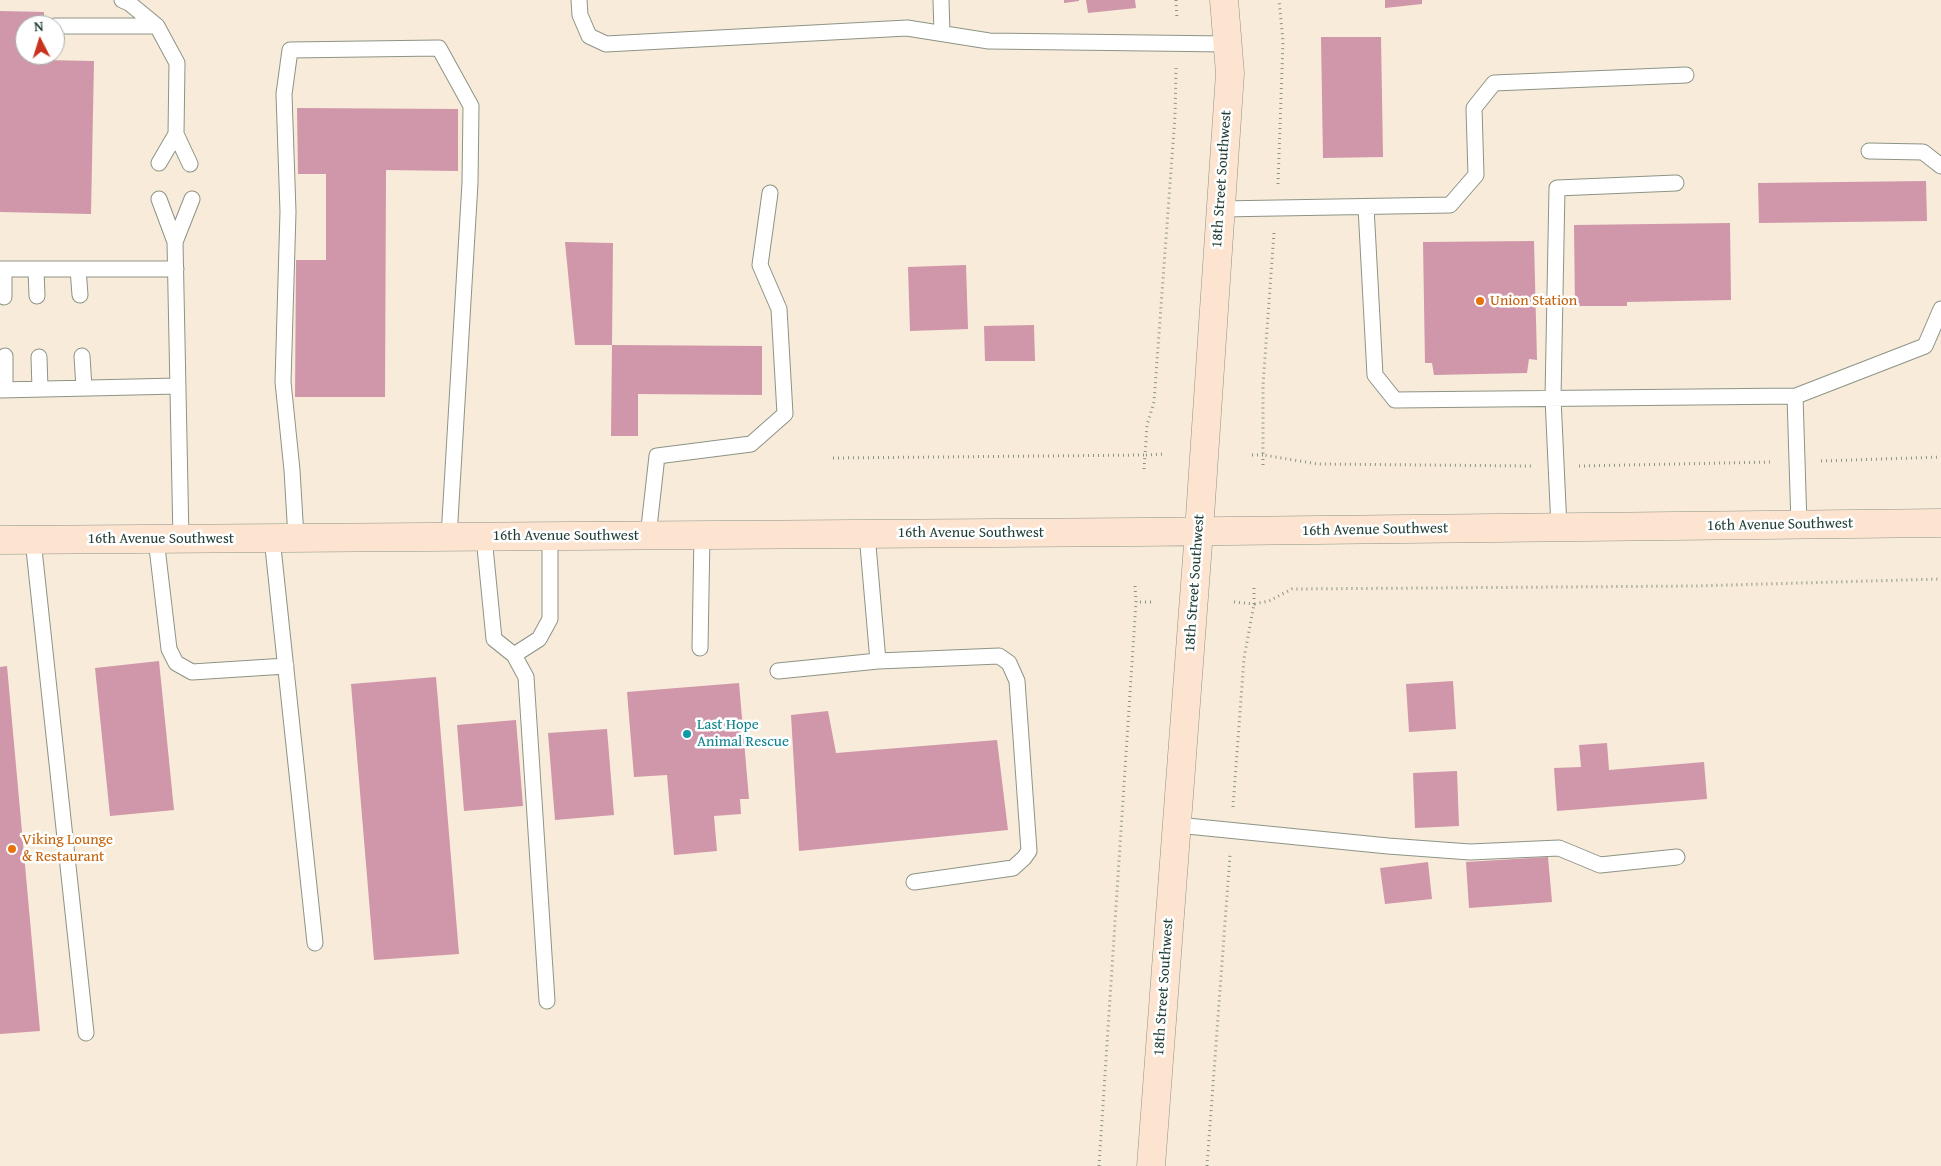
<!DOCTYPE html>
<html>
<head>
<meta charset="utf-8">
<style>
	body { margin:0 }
	#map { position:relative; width:1941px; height:1166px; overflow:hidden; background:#f8ebd9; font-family:"Gentium Book Plus",serif }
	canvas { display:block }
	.north { position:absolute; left:15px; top:15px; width:50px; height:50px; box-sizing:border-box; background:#fff; border:1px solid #a5b1ae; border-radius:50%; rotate:355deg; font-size:14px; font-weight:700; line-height:20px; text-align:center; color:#1f3d34 }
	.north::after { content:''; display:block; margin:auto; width:18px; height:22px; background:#c8321e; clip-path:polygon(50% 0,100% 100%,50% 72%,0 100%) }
</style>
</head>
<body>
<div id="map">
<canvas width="1941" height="1166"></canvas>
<div class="north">N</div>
</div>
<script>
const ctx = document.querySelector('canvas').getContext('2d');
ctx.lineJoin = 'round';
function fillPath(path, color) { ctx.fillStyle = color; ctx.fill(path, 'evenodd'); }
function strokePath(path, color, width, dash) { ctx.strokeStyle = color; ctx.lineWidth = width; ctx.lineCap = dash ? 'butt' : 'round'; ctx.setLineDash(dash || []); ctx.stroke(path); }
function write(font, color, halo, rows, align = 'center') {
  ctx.font = font + ' "Gentium Book Plus",serif'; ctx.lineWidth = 5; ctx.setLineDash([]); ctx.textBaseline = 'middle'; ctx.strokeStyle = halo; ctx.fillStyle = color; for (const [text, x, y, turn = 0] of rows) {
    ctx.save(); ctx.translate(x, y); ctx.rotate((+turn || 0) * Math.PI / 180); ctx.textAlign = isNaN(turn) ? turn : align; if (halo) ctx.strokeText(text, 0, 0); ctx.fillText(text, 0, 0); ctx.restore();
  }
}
fillPath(new Path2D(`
	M1064,0H1079V1L1064,3Z
	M1086,0H1135L1136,8L1088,13Z
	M1385,0H1422V4L1385,8Z
	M0,11L44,12V25H25V55H43V60L94,61L91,214L0,212Z
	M1321,37H1381L1383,157L1323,158Z
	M297,108L458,109V171L386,170L385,397H295L296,260H326V174H298Z
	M1926,181L1927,221L1759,223L1758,183Z
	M1730,223L1731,300L1627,302V306H1575L1574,225Z
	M1534,241L1537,360L1529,359L1527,373L1434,375L1432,363H1425L1423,242Z
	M565,242L613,243L612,345H575Z
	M966,265L968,329L910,331L908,267Z
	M1034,325L1035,361H985L984,326Z
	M612,345L762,346V395L638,394V436H611Z
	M159,661L174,810L110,816L95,668Z
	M7,666L40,1031L0,1034V667Z
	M436,677L459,954L374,960L351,684Z
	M1453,681L1456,729L1409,732L1406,684Z
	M739,683L749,799H740L741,814L714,816L717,851L674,855L667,775L634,777L627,692Z
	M828,711L836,753L997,740L1008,830L799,851L791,715Z
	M516,720L523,806L464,811L457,725Z
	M607,729L614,815L555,820L548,733Z
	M1607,743L1609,770L1704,762L1707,799L1557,811L1554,768L1581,767L1579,745Z
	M1457,771L1459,826L1415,828L1413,773Z
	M1548,857L1552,902L1469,908L1466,862Z
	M1428,862L1432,899L1385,904L1380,868Z`), '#cf97a9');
const lane = new Path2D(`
	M122,0L129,3L157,26L177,63L176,134L159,163
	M579,0L580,15L589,36L606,44L907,28L989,41L1227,44
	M941,0L942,33
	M55,26H157
	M176,134L190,164
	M1869,151L1923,152L1941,166
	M159,199L175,242L181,539
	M1366,207L1375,375L1395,400L1796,396L1925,346L1941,309
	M1220,209L1450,205L1476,175L1474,108L1494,83L1686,75
	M175,242L192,199
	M0,269H176
	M4,269V297
	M36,269L37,296
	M78,269L80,295
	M5,356V390
	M82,356L84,388
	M39,357L40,389
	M0,390L178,386
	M1795,396L1799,525
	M1559,528L1553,398L1557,188L1676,183
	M867,534L878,661L999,656L1009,663L1017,681L1029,851L1024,858L1013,868L914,882
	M648,536L657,456L751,444L785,414L779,309L760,265L770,193
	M484,537L494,639L514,655L526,677L547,1001
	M272,538L315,943
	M296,538L292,470L283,382L288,212L284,94L290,50L439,48L471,106L470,183L449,537
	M156,539L169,649L176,663L192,672L286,666
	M33,540L86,1033
	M700,648L702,535
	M514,655L539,639L550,619V536
	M778,671L878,661
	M1177,825L1388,846L1470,852L1559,848L1600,865L1677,857`);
const secondary = new Path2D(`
	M0,540L1139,532L1941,523
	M1151,1166L1199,531L1230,73L1224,0`);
strokePath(lane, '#8c9486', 17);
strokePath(secondary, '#8c9486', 29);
strokePath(new Path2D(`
	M1176,0L1177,19
	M1278,184L1283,41L1279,0
	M1274,233L1263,385V455L1318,464L1533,466
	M1252,455H1263V469
	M833,458L1145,455L1147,425L1154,402L1175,116L1176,68
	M1821,461L1941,457
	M1579,466L1773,462
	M1144,469L1145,455L1164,454
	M1135,586L1136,602H1151
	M1234,602L1254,604V584
	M1233,807L1244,658L1254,604L1269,601L1292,589L1694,586L1941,579
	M1099,1166L1136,602
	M1207,1166L1230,855`), '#8c9486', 3, [1, 4]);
strokePath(lane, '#fff', 15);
strokePath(secondary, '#fde4d0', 28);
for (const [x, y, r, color] of [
	[1480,301,5,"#e8710a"],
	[687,734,5,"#0f9aa8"],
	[12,849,5,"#e8710a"]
]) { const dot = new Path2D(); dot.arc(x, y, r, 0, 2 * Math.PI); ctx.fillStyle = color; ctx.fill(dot); strokePath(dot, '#fff', 2); }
write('15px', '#1f3d34', '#fff', [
	["18th Street Southwest",1222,179,-86],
	["16th Avenue Southwest",1780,525,-1],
	["16th Avenue Southwest",1375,530,-1],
	["16th Avenue Southwest",971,533],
	["16th Avenue Southwest",566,536],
	["16th Avenue Southwest",161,539],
	["18th Street Southwest",1195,583,-86],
	["18th Street Southwest",1164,987,-86]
]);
write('15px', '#c56008', '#fff', [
	["Union Station",1490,301],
	["Viking Lounge",22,840],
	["& Restaurant",22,857]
], 'left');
write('15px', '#0d838f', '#fff', [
	["Last Hope",697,725],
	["Animal Rescue",697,742]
], 'left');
</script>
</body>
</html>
